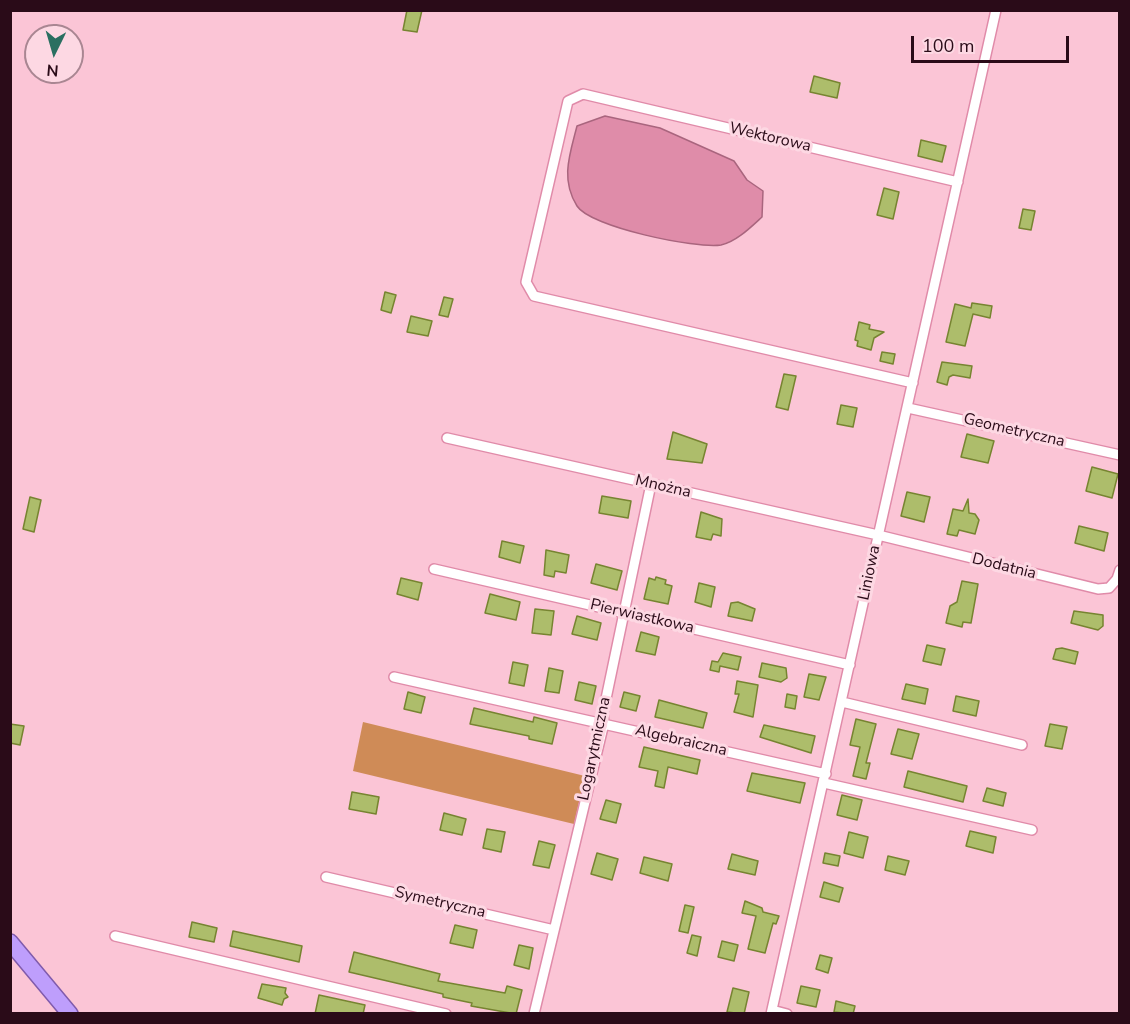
<!DOCTYPE html>
<html>
<head>
<meta charset="utf-8">
<style>
	body { margin:0 }
	#map { position:relative; width:1130px; height:1024px; overflow:hidden; background:#fbc5d6; font-family:"Nunito Sans",sans-serif }
	canvas { display:block }
	.frame { position:absolute; inset:0; border:12px solid #2a0b18; pointer-events:none }
	.north { position:absolute; left:24px; top:24px; width:60px; height:60px; box-sizing:border-box; background:#fdd8e3; border:2px solid #a98692; border-radius:50%; rotate:185deg; font-size:16px; font-weight:700; line-height:24px; text-align:center; color:#2a0b18 }
	.north::after { content:''; display:block; margin:auto; width:21px; height:27px; background:#2b6f61; clip-path:polygon(50% 0,100% 100%,50% 72%,0 100%) }
	.scale { position:absolute; left:911px; top:36px; width:158px; height:27px; box-sizing:border-box; border:3px solid #2a0b18; border-top:0; padding-left:8px; font-size:18px; line-height:21px; white-space:nowrap; color:#2a0b18; -webkit-text-stroke:4px #fdd8e3; paint-order:stroke }
</style>
</head>
<body>
<div id="map">
<canvas width="1130" height="1024"></canvas>
<div class="frame"></div>
<div class="north">N</div>
<div class="scale">100 m</div>
</div>
<script>
const ctx = document.querySelector('canvas').getContext('2d');
ctx.lineJoin = 'round';
function fillPath(path, color) { ctx.fillStyle = color; ctx.fill(path, 'evenodd'); }
function strokePath(path, color, width, dash) { ctx.strokeStyle = color; ctx.lineWidth = width; ctx.lineCap = dash ? 'butt' : 'round'; ctx.setLineDash(dash || []); ctx.stroke(path); }
function write(font, color, halo, rows, align = 'center') {
  ctx.font = font + ' "Nunito Sans",sans-serif'; ctx.lineWidth = 6; ctx.setLineDash([]); ctx.textBaseline = 'middle'; ctx.strokeStyle = halo; ctx.fillStyle = color; for (const [text, x, y, turn = 0] of rows) {
    ctx.save(); ctx.translate(x, y); ctx.rotate((+turn || 0) * Math.PI / 180); ctx.textAlign = isNaN(turn) ? turn : align; if (halo) ctx.strokeText(text, 0, 0); ctx.fillText(text, 0, 0); ctx.restore();
  }
}
fillPath(new Path2D(`
	M363,722L585,776L574,824L353,771Z`), '#cf8b57');
const water = new Path2D(`
	M605,116L660,128L734,161L747,180L763,191L762,217C751,227 736,242 721,245C696,249 590,227 577,206C560,179 570,154 577,126Z`);
fillPath(water, '#df8ca9');
strokePath(water, '#a9657e', 1.5);
const building = new Path2D(`
	M407,10H422L417,32L403,30Z
	M814,76L840,83L837,98L810,92Z
	M921,140L946,146L942,162L918,156Z
	M884,188L899,192L893,219L877,215Z
	M1023,209L1035,211L1031,230L1019,228Z
	M385,292L396,295L391,313L381,310Z
	M444,297L453,299L448,317L439,315Z
	M972,303L992,306L990,318L973,314L965,346L946,342L955,304L971,308Z
	M411,316L432,321L428,336L407,332Z
	M859,322L870,325L869,329L884,332L874,338L871,350L857,346L858,341L855,340Z
	M882,352L895,354L893,364L880,361Z
	M942,362L972,366L970,378L953,375L949,377L947,385L937,382Z
	M784,374L796,376L788,410L776,407Z
	M841,405L857,408L853,427L837,424Z
	M673,432L707,444L702,463L667,459Z
	M967,434L994,441L988,463L961,457Z
	M1092,467L1118,474L1112,498L1086,491Z
	M907,492L930,497L924,522L901,516Z
	M602,496L631,501L628,518L599,513Z
	M30,497L41,500L34,532L23,529Z
	M968,499L969,513L975,514L979,520L975,534L959,530L957,536L947,534L953,509L963,511Z
	M701,512L722,519L721,536L713,534L711,540L696,537Z
	M1079,526L1108,533L1104,551L1075,543Z
	M502,541L524,546L520,563L499,557Z
	M546,550L569,555L566,573L555,571L554,577L544,575Z
	M596,564L622,571L617,590L591,583Z
	M656,577L666,580L665,584L672,586L668,604L644,599L649,578L655,580Z
	M401,578L422,583L418,600L397,594Z
	M962,581L978,584L971,623L963,622L962,627L946,623L950,606L957,602Z
	M699,583L715,587L711,607L695,602Z
	M490,594L520,602L516,620L485,613Z
	M738,602L755,609L752,621L728,616L731,603Z
	M535,609L554,611L551,635L532,633Z
	M1074,611L1103,615V626L1098,630L1071,623Z
	M577,616L601,623L597,640L572,634Z
	M641,632L659,637L655,655L636,651Z
	M927,645L945,649L941,665L923,661Z
	M1062,648L1078,652L1075,664L1053,659L1056,649Z
	M723,653L741,657L738,670L720,666L719,672L710,670L712,661L718,662Z
	M513,662L528,665L524,686L509,683Z
	M762,663L786,668L787,678L781,682L759,677Z
	M549,668L563,671L559,693L545,691Z
	M809,674L826,677L819,700L804,697Z
	M737,681L758,685L753,717L734,712L739,694H735Z
	M579,682L596,686L592,704L575,700Z
	M906,684L928,689L925,704L902,699Z
	M408,692L425,697L421,713L404,709Z
	M624,692L640,696L636,711L620,707Z
	M787,694L797,696L795,709L785,707Z
	M956,696L979,701L976,716L953,711Z
	M659,700L707,713L703,728L655,717Z
	M474,708L533,722L534,717L557,723L552,744L529,739V736L470,724Z
	M856,719L876,724L866,763H870L866,779L853,776L860,747L850,745Z
	M10,724L24,726L20,745L10,743Z
	M1050,724L1067,727L1062,749L1045,746Z
	M764,725L815,736L811,753L760,737Z
	M898,729L919,734L912,759L891,754Z
	M644,747L700,760L697,774L668,767L664,788L655,786L658,771L639,767Z
	M908,771L967,786L963,802L904,787Z
	M752,773L805,783L800,803L747,791Z
	M987,788L1006,793L1003,806L983,801Z
	M352,792L379,797L376,814L349,809Z
	M842,795L862,800L857,820L837,815Z
	M606,800L621,804L616,823L600,819Z
	M444,813L466,819L462,835L440,830Z
	M487,829L505,832L501,852L483,848Z
	M970,831L996,837L993,853L966,846Z
	M849,832L868,837L863,858L844,853Z
	M539,841L555,845L549,868L533,865Z
	M597,853L618,859L612,880L591,874Z
	M825,853L840,856L838,866L823,863Z
	M732,854L758,861L755,875L728,869Z
	M888,856L909,861L905,875L885,870Z
	M644,857L672,864L668,881L640,873Z
	M824,882L843,888L839,902L820,897Z
	M745,901L762,908L763,912L779,916L776,924L773,923L765,953L748,949L756,916L742,913Z
	M685,905L694,907L688,933L679,931Z
	M192,922L217,928L214,942L189,937Z
	M455,925L477,930L473,948L450,943Z
	M233,931L302,946L299,962L230,946Z
	M692,935L701,937L697,956L687,953Z
	M722,941L738,945L734,961L718,957Z
	M519,945L533,948L529,969L514,965Z
	M354,952L440,974L438,981L505,993L507,986L522,990L516,1014L471,1006L472,1003L443,997V994L349,972Z
	M820,955L832,958L828,973L816,969Z
	M262,984L286,988L285,993L288,997L284,999L282,1005L258,998Z
	M801,986L820,990L816,1007L797,1003Z
	M733,988L749,992L744,1014L727,1012Z
	M319,995L365,1005L363,1014H315Z
	M836,1001L855,1006L853,1014L834,1012Z`);
fillPath(building, '#adbd6b');
strokePath(building, '#778431', 1.5);
const minor = new Path2D(`
	M913,383L534,296L526,282L568,101L583,94L958,182
	M908,408L1120,455
	M447,438L878,535L1098,589L1109,588L1117,579L1120,570
	M434,569L850,665
	M394,677L826,774
	M842,702L1022,745
	M824,783L1032,830
	M326,877L554,930
	M115,936L446,1014
	M772,1010L787,1014
	M534,1014L604,723L603,713L651,484
	M771,1014L996,10`);
const trunk = new Path2D(`
	M10,942L70,1014`);
strokePath(minor, '#e08ba9', 12);
strokePath(trunk, '#805bac', 18);
strokePath(minor, '#fff', 9);
strokePath(trunk, '#be9efc', 15);
write('16px', '#2a0b18', '#fdd8e3', [
	["Wektorowa",770,138,13],
	["Geometryczna",1014,431,13],
	["Mnożna",663,487,13],
	["Dodatnia",1004,567,14],
	["Liniowa",870,573,-78],
	["Pierwiastkowa",642,617,13],
	["Algebraiczna",681,741,13],
	["Logarytmiczna",595,749,-78],
	["Symetryczna",440,903,13]
]);
</script>
</body>
</html>
